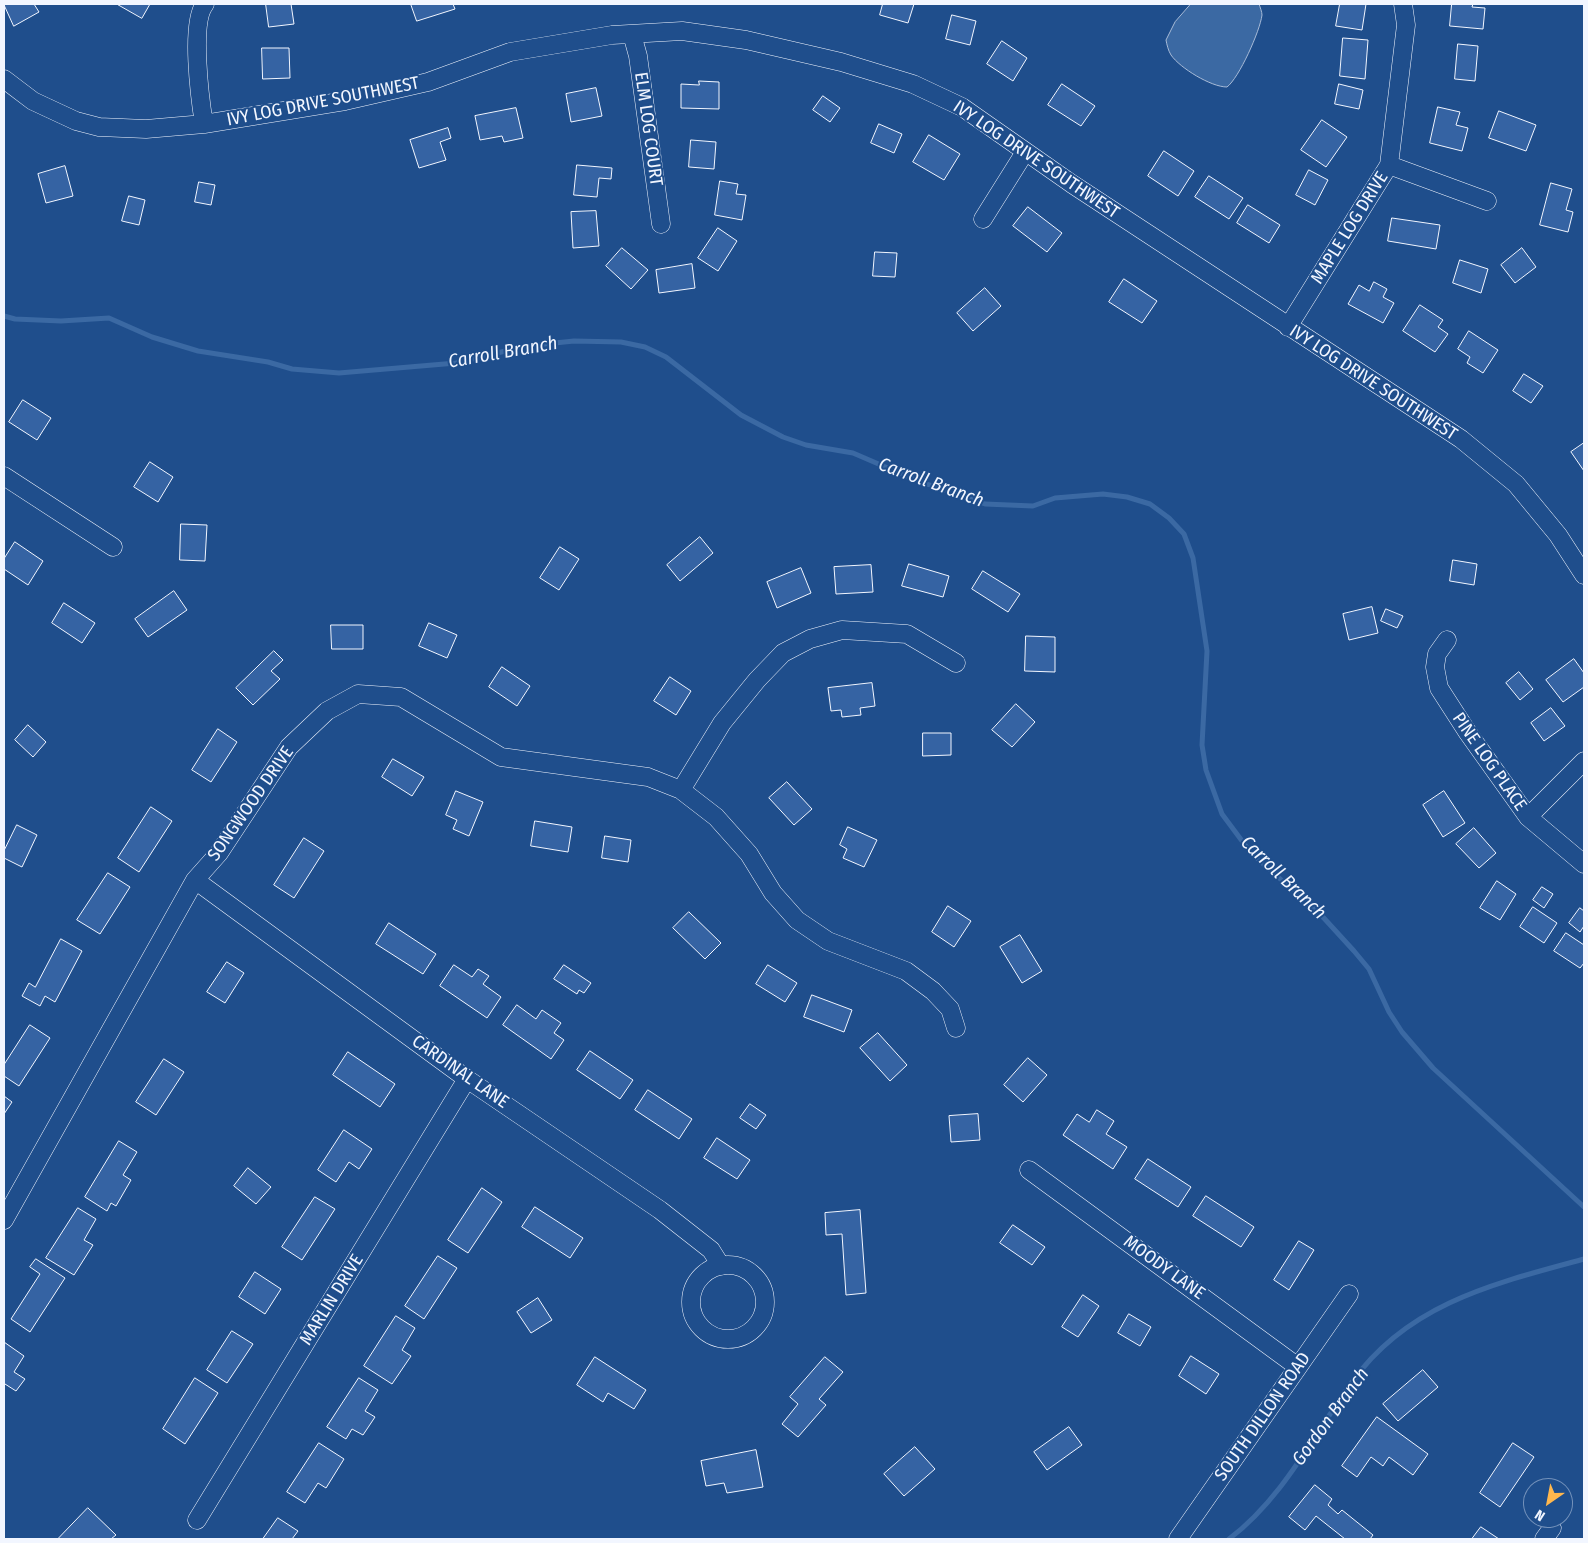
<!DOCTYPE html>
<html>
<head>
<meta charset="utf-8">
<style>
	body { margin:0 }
	#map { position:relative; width:1588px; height:1543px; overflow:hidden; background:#1f4e8c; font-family:"Fira Sans Condensed",sans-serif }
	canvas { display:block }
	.frame { position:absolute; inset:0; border:5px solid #f2f6ff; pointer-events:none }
	.north { position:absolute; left:1523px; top:1478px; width:50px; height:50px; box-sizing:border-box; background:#1f4e8c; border:1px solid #7391ba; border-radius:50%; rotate:213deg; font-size:14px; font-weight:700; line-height:20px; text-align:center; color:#f2f6ff }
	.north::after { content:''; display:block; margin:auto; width:18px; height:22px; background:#ffb74d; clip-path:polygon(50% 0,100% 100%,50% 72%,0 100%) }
</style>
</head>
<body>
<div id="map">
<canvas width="1588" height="1543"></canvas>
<div class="frame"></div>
<div class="north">N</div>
</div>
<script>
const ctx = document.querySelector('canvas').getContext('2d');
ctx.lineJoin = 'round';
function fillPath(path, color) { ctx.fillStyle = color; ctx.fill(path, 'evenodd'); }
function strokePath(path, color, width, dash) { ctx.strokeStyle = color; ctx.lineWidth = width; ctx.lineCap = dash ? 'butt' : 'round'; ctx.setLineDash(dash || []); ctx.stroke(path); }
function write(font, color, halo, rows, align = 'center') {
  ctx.font = font + ' "Fira Sans Condensed",sans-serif'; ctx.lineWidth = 4; ctx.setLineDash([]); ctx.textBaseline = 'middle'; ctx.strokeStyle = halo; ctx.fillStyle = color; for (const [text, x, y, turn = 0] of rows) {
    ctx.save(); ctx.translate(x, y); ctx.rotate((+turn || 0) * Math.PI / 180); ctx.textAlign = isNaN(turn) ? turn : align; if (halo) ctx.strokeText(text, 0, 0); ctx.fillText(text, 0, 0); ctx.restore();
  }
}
const water = new Path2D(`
	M1191,4H1259C1260,7 1262,12 1262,15C1260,31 1239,78 1227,87C1211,87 1180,68 1171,55C1168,50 1167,45 1166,40L1175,22Z`);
fillPath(water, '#3b69a3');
strokePath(water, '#a8bbd7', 1);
strokePath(new Path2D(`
	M4,316L15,319L61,321L109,318L152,337L198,351L268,362L292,369L339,373L456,363L526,346L574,341L621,342L645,347L666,357L741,415L783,437L806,445L853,453L918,481L985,504L1033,506L1055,498L1103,494L1127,497L1150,504L1169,518L1184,534L1193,558L1207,651L1202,745L1206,770L1222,814L1251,853L1322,916L1354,951L1369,969L1389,1012L1402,1032L1433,1068L1584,1207
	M1229,1539C1283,1498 1313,1436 1352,1382C1408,1303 1496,1283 1584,1259`), '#3b69a3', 5);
const building = new Path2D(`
	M4,4H34L39,12L14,26Z
	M117,4H150L142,18Z
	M266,4H291L294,24L269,27Z
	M411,4H453L455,9L417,21Z
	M883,4H914L908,23L880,15Z
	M1340,4H1366L1362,30L1336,26Z
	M1452,4H1473L1472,7L1485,8L1483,29L1450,26Z
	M952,15L976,21L970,45L946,39Z
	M1343,38L1368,40L1365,79L1340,76Z
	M1002,41L1027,58L1013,81L987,64Z
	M1458,44L1478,46L1475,81L1455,79Z
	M262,48H289L290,78L263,79Z
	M699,81L719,82V109L681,108V84L699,85Z
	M1062,84L1095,106L1081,126L1048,105Z
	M1339,84L1363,90L1359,109L1335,104Z
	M596,88L602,116L571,122L566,94Z
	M823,96L840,108L830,122L813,110Z
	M1438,107L1460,112L1456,125L1468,128L1462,151L1430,143Z
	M516,108L523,138L504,142L502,136L480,140L475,116Z
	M1499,111L1536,125L1526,151L1489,138Z
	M1322,120L1347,137L1326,167L1301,150Z
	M879,124L902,134L894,153L871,143Z
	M448,128L451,138L440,142L446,160L419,168L410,140Z
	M929,135L960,154L944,180L913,162Z
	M691,140L716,142L714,169L689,167Z
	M1164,151L1194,171L1178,196L1148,176Z
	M577,165L612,168L611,179L599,178L597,197L574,195Z
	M65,166L73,196L46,203L38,174Z
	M1309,170L1328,180L1315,205L1296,195Z
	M1209,176L1243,198L1229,219L1195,197Z
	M720,181L738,184L736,194L746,195L742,220L715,215Z
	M199,182L215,185L211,205L195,202Z
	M1551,183L1572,189L1566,210L1573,212L1568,232L1540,225Z
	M129,196L145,200L139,225L122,221Z
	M1248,205L1280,225L1269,243L1237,223Z
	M1028,207L1062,233L1047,252L1013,226Z
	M596,211L599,246L573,248L571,212Z
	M1392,218L1440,225L1436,249L1388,241Z
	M718,228L737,241L718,271L698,258Z
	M622,248L648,270L631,289L606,266Z
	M1522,248L1536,267L1515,283L1501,265Z
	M875,252L897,253L895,277L873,276Z
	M1460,260L1488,269L1481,293L1453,283Z
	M692,264L695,288L659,293L656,270Z
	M1124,279L1157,301L1142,323L1109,302Z
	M1374,282L1387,289L1383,297L1394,303L1383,323L1348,304L1359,285L1369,291Z
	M985,288L1001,306L973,331L957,313Z
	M1420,305L1443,320L1438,327L1448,334L1435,352L1403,331Z
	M1469,331L1498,350L1483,373L1467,363L1470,357L1458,349Z
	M1524,374L1543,386L1531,403L1513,391Z
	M23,400L51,418L37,440L9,422Z
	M1584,443V471L1571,452Z
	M150,462L173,477L158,502L134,487Z
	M181,524L207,525L205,561L180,560Z
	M700,537L713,553L680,581L667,565Z
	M15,542L43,561L28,585L4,569V559Z
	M560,547L579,559L559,590L540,578Z
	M1453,560L1477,564L1474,585L1450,581Z
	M909,564L949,576L943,597L902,586Z
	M871,565L873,592L836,594L834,567Z
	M801,568L811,593L777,608L767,582Z
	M983,571L1020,594L1008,612L972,589Z
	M174,591L187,610L148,637L135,619Z
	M64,603L95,623L82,643L52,623Z
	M1372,607L1378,633L1349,640L1343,614Z
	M1386,609L1403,616L1397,628L1381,621Z
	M429,623L457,635L447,658L419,646Z
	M331,625H363V649H332Z
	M1026,636L1055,637V672L1025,671Z
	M274,651L283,660L271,671L280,679L253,705L236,688Z
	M1574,659L1584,673V687L1563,702L1546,680Z
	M502,667L530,686L517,706L489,687Z
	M1519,672L1533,689L1520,700L1506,683Z
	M670,677L691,691L676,715L654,701Z
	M872,683L875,706L860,708L861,715L842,717L841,710L831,711L828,688Z
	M1016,704L1035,722L1012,747L992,730Z
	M1551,708L1565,726L1544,741L1531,723Z
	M28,725L46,742L33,757L15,740Z
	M218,729L237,742L211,782L192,770Z
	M923,733H951V755L923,756Z
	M393,759L424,777L412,796L382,777Z
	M787,782L812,809L794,825L769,798Z
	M456,791L483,802L469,836L453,829L457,820L446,815Z
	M1444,791L1465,823L1443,837L1423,805Z
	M151,807L172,821L139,872L118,858Z
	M535,821L572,827L568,852L531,846Z
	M17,825L37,835L22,867L4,858V851Z
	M848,827L877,840L864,867L843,858L847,849L840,845Z
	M1474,828L1496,853L1479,868L1456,844Z
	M605,836L631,840L628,862L602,858Z
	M304,838L324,851L294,898L274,885Z
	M108,873L130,887L100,934L77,920Z
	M1497,881L1516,894L1500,920L1480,908Z
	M1542,887L1553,894L1544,908L1533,900Z
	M948,906L971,921L954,947L932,932Z
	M1533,907L1557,923L1544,943L1520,927Z
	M1580,908L1584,911V926L1580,932L1569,923Z
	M689,912L721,943L705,959L673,928Z
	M389,923L436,954L423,974L376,944Z
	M1566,933L1584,945V963L1580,968L1554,951Z
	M1020,935L1042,971L1022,983L1000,947Z
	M61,939L82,951L55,1002L45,996L40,1006L22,996L29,983L35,987Z
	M227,962L244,973L225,1003L207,992Z
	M454,965L472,977L478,969L489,976L483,984L501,997L487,1018L440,986Z
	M564,965L591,983L584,993L579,990L577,994L554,979Z
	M768,965L797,983L785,1002L756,984Z
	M812,995L852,1010L844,1032L804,1017Z
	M517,1005L536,1019L542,1010L561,1023L554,1033L564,1040L551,1059L503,1025Z
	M30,1025L50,1038L19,1086L4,1076V1065Z
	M878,1033L907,1065L890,1081L860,1048Z
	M590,1051L633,1080L620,1099L577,1070Z
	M348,1052L395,1084L380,1107L333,1075Z
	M1028,1058L1047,1075L1023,1102L1004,1085Z
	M164,1059L184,1072L156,1115L136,1102Z
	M648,1090L692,1119L679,1139L635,1110Z
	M4,1096L12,1102L4,1114Z
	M750,1104L766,1115L756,1129L740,1118Z
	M1097,1110L1114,1121L1106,1134L1127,1147L1113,1169L1063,1135L1077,1114L1089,1122Z
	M978,1114L980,1140L951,1142L949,1116Z
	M344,1130L372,1149L359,1169L349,1162L336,1182L318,1170Z
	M717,1138L750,1160L737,1179L704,1158Z
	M119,1141L137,1152L123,1175L131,1180L116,1206L111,1203L107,1211L85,1197Z
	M1148,1159L1191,1187L1178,1207L1135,1179Z
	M248,1168L271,1187L256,1204L234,1186Z
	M482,1188L502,1202L468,1253L448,1240Z
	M1206,1196L1254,1227L1241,1247L1193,1216Z
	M315,1197L335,1209L302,1260L282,1247Z
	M535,1207L583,1238L570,1258L522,1227Z
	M78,1208L96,1219L84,1240L93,1245L74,1275L46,1258Z
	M860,1210L866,1293L846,1295L842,1234L826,1235L825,1213Z
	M1013,1225L1045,1247L1032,1265L1000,1243Z
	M1299,1241L1314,1250L1289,1290L1274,1280Z
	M438,1256L457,1268L424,1319L405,1306Z
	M36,1259L65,1278L30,1332L11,1319L40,1274L30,1267Z
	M255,1272L281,1289L265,1314L239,1297Z
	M1083,1295L1099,1306L1078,1337L1062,1327Z
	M538,1298L552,1320L531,1333L517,1312Z
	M1129,1314L1151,1327L1140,1346L1118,1333Z
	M396,1316L415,1328L402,1350L411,1356L392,1384L364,1366Z
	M232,1331L253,1344L227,1383L207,1370Z
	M4,1342L24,1356L14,1372L25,1379L16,1391L5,1384L4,1386Z
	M1191,1356L1219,1374L1206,1394L1179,1376Z
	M595,1357L646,1390L634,1409L608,1393L603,1402L577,1385Z
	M825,1357L843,1372L819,1399L826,1405L798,1437L782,1424L798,1404L790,1397Z
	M1423,1370L1438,1387L1398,1421L1383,1404Z
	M195,1378L218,1393L185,1444L163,1429Z
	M359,1378L378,1390L365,1411L375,1417L363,1435L352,1429L346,1439L327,1427Z
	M1377,1417L1428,1454L1413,1475L1389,1457L1383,1466L1371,1457L1357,1477L1342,1466Z
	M1069,1427L1082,1445L1047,1470L1034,1452Z
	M319,1443L344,1459L326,1488L318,1483L305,1503L287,1492Z
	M1513,1443L1534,1457L1500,1507L1480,1493Z
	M915,1447L935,1469L904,1496L884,1474Z
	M756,1450L763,1487L727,1493L724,1483L706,1486L701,1461Z
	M1315,1485L1332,1499L1328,1505L1338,1514L1342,1510L1373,1535L1370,1539H1345L1316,1516L1305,1530L1289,1517Z
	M88,1508L116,1535L111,1539H58Z
	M278,1518L298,1531L292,1539H263Z
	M1481,1527L1499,1539H1472Z`);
fillPath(building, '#3563a3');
strokePath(building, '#f2f6ff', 1);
const minor = new Path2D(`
	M632,34L638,56L661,224
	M4,79L33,101L76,121L99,127L146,129L204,124L345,101L428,82L510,52L612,35L682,31L746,40L841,62L913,84L962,107L1072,184L1461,439L1516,484L1558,535L1584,575
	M204,124C200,99 190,22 205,4
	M1389,165L1487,201
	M983,219L1025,152
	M1288,327L1389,165L1406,25L1403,4
	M4,476L113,547
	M1447,640L1437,654L1435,667L1439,688L1468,733L1528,817L1584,864
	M681,790L722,723L757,680L783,653L810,639L842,630L907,634L956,663
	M1528,817L1584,761
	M195,880L467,1079L660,1210L711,1250L721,1266
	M1029,1170L1298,1367
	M4,1220L195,880L219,853L289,747L327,711L358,694L401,697L501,757L648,777L681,790L716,817L749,854L773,893L797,920L828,941L906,971L933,991L950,1009L956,1028
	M691 1302a37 37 0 1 1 74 0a37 37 0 1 1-74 0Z
	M197,1520L467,1079
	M1178,1539L1349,1294
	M1544,1539L1552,1528`);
strokePath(minor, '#f2f6ff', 19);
strokePath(minor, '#1f4e8c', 18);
write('18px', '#f2f6ff', '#1f4e8c', [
	["IVY LOG DRIVE SOUTHWEST",323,102,-11],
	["ELM LOG COURT",648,129,82],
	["IVY LOG DRIVE SOUTHWEST",1036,160,34],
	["MAPLE LOG DRIVE",1350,228,-58],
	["IVY LOG DRIVE SOUTHWEST",1373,383,33],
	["PINE LOG PLACE",1489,762,55],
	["SONGWOOD DRIVE",251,804,-55],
	["CARDINAL LANE",460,1072,35],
	["MOODY LANE",1164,1268,36],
	["MARLIN DRIVE",332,1300,-58],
	["SOUTH DILLON ROAD",1263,1417,-55]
]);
write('italic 19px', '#f2f6ff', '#1f4e8c', [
	["Carroll Branch",503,353,-10],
	["Carroll Branch",931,483,20],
	["Carroll Branch",1283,878,44],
	["Gordon Branch",1331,1417,-54]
]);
</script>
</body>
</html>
